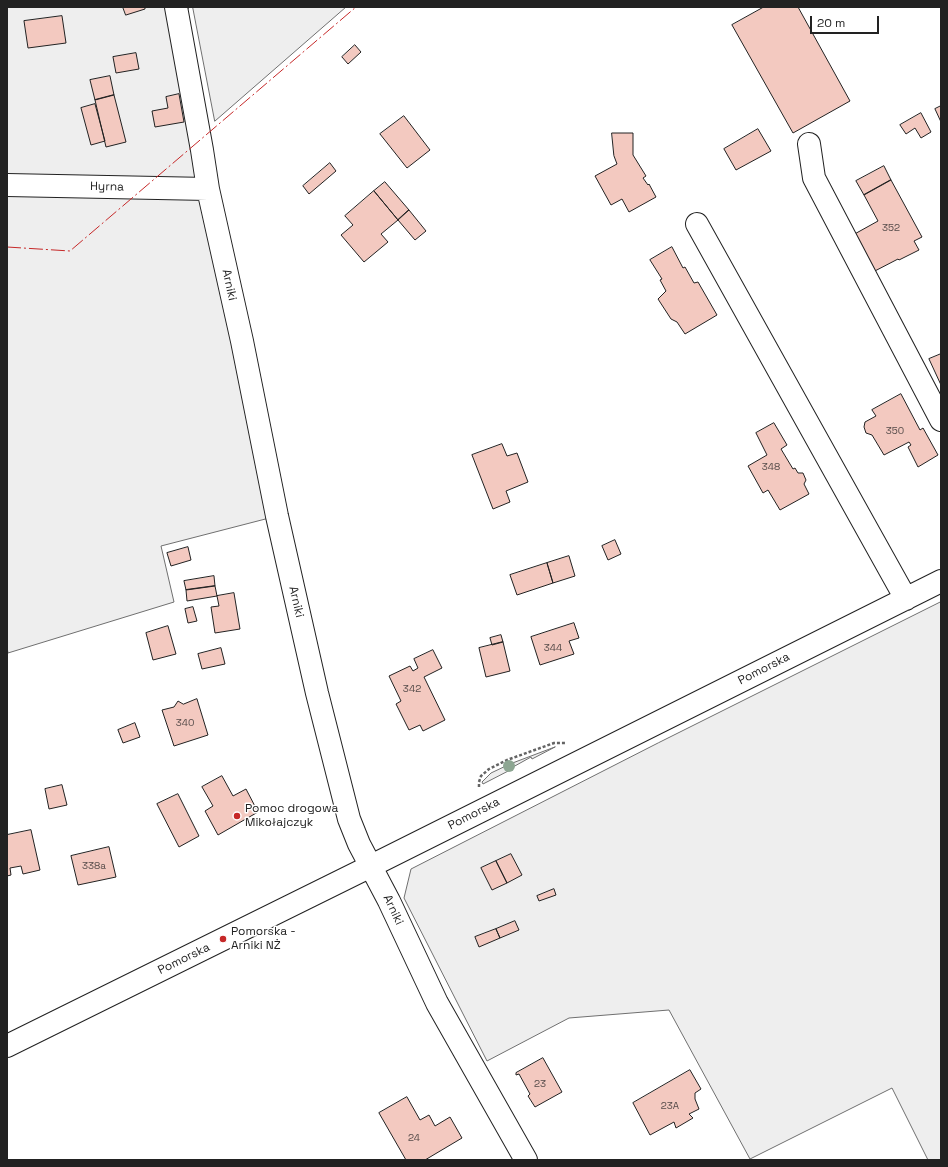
<!DOCTYPE html>
<html>
<head>
<meta charset="utf-8">
<style>
	body { margin:0 }
	#map { position:relative; width:948px; height:1167px; overflow:hidden; background:#fff; font-family:"Space Grotesk",sans-serif }
	canvas { display:block }
	.frame { position:absolute; inset:0; border:8px solid #222; pointer-events:none }
	.scale { position:absolute; left:810px; top:16px; width:69px; height:18px; box-sizing:border-box; border:2px solid #222; border-top:0; padding-left:5px; font-size:12px; line-height:14px; white-space:nowrap; color:#222; -webkit-text-stroke:3px #fff; paint-order:stroke }
</style>
</head>
<body>
<div id="map">
<canvas width="948" height="1167"></canvas>
<div class="frame"></div>
<div class="scale">20 m</div>
</div>
<script>
const ctx = document.querySelector('canvas').getContext('2d');
ctx.lineJoin = 'round';
function fillPath(path, color) { ctx.fillStyle = color; ctx.fill(path, 'evenodd'); }
function strokePath(path, color, width, dash) { ctx.strokeStyle = color; ctx.lineWidth = width; ctx.lineCap = dash ? 'butt' : 'round'; ctx.setLineDash(dash || []); ctx.stroke(path); }
function write(font, color, halo, rows, align = 'center') {
  ctx.font = font + ' "Space Grotesk",sans-serif'; ctx.lineWidth = 3; ctx.setLineDash([]); ctx.textBaseline = 'middle'; ctx.strokeStyle = halo; ctx.fillStyle = color; for (const [text, x, y, turn = 0] of rows) {
    ctx.save(); ctx.translate(x, y); ctx.rotate((+turn || 0) * Math.PI / 180); ctx.textAlign = isNaN(turn) ? turn : align; if (halo) ctx.strokeText(text, 0, 0); ctx.fillText(text, 0, 0); ctx.restore();
  }
}
const green = new Path2D(`
	M7,7H190L178,17L277,516L161,546L174,602L8,653L7,647Z
	M193,7H346L215,121Z
	M941,602V1160H928L892,1088L750,1159L669,1010L569,1018L487,1061L404,898L411,869L658,743Z
	M555,747L532,759L531,757L513,767L514,768L483,784L482,782L491,773L510,764Z`);
fillPath(green, '#eee');
strokePath(green, '#6f6f6f', 1);
const building = new Path2D(`
	M123,7H145V9L126,15Z
	M764,7H798L850,101L793,133L732,25Z
	M62,16L66,43L28,48L24,21Z
	M355,45L361,52L348,64L342,57Z
	M136,53L139,69L116,73L113,57Z
	M110,76L114,95L95,100L90,80Z
	M179,94L184,122L155,127L152,111L168,108L166,97Z
	M114,95L126,142L106,147L95,100Z
	M95,104L105,141L91,145L81,108Z
	M941,106V122L935,109Z
	M921,113L931,132L921,138L915,128L906,134L900,125Z
	M404,116L430,150L407,168L380,134Z
	M758,129L771,151L736,170L724,149Z
	M612,133H633V155L646,176L643,178L648,185L649,184L656,197L629,212L622,199L611,205L595,176L617,164L614,156Z
	M330,163L336,171L309,194L303,186Z
	M884,166L891,180L864,195L856,181Z
	M891,180L922,237L914,241L919,250L899,260L898,259L871,273L851,236L878,221L864,195Z
	M385,182L409,210L398,220L374,191Z
	M374,191L398,220L381,234L388,242L364,262L341,235L353,225L345,216Z
	M409,210L426,231L415,240L398,220Z
	M672,247L683,268L685,267L694,283L698,282L717,315L685,334L677,322L671,319L658,299L666,291L660,280L662,279L650,260Z
	M941,354V385L929,359Z
	M901,394L920,430L923,428L938,455L918,467L908,447L911,445L909,442L884,455L872,435L866,433L864,427L865,422L876,416L872,410Z
	M774,423L787,445L781,449L793,469L795,468L798,473H803L806,480L804,484L809,494L780,510L768,490L763,493L748,466L767,455L756,433Z
	M502,444L507,456L517,453L528,482L506,491L510,502L493,509L472,455Z
	M615,540L621,554L608,560L602,546Z
	M188,547L191,560L171,566L167,553Z
	M569,556L575,576L553,583L547,563Z
	M547,563L553,583L517,595L510,575Z
	M214,576L215,586L186,590L184,581Z
	M215,586L217,596L187,601L186,590Z
	M234,593L240,629L215,633L211,607L219,606L217,596Z
	M193,607L197,621L188,623L185,609Z
	M574,623L579,638L569,641L574,654L540,665L531,637Z
	M168,626L176,654L153,660L146,633Z
	M501,635L503,642L492,645L490,638Z
	M503,642L510,671L486,677L479,648Z
	M221,648L225,664L202,669L198,654Z
	M433,650L442,668L424,677L445,720L423,731L420,725L409,730L396,704L401,701L389,676L410,666L413,671L418,668L414,659Z
	M197,699L208,735L174,746L162,710L174,707L178,701L183,704Z
	M135,723L140,737L123,743L118,730Z
	M222,776L233,796L246,789L258,812L218,835L205,811L213,806L202,787Z
	M62,785L67,805L49,809L45,789Z
	M178,794L199,836L179,847L157,804Z
	M31,830L40,870L23,874L21,866L10,868L11,875L7,876V835Z
	M109,847L116,877L78,885L71,856Z
	M511,854L522,875L507,883L496,861Z
	M496,861L507,883L492,890L481,868Z
	M554,889L556,895L539,901L537,896Z
	M515,921L519,930L500,938L496,929Z
	M496,929L500,938L479,947L475,937Z
	M543,1058L562,1092L535,1107L528,1096L530,1094L519,1074L516,1075V1073Z
	M690,1070L701,1089L695,1093V1099L699,1109L689,1114L693,1118L676,1128L674,1122L650,1135L633,1103Z
	M407,1097L420,1120L429,1115L435,1126L450,1117L462,1138L425,1160H406L379,1113Z`);
fillPath(building, '#f3c9c0');
strokePath(building, '#222', 1);
const minor = new Path2D(`
	M176,7L202,150L208,189L242,341L277,516L317,693L349,819L359,844L389,901L437,1003L526,1160
	M809,144L814,178L941,420
	M7,185L208,189
	M697,224L906,599
	M7,1046L371,866L941,581`);
strokePath(minor, '#222', 24);
strokePath(new Path2D(`
	M479,787V782L481,776L489,769L507,760L554,743H565`), '#646464', 2.5, [3, 2]);
strokePath(minor, '#fff', 22);
strokePath(new Path2D(`
	M7,247L70,251L356,7`), '#c62828', 1, [14, 3, 2, 3]);
ctx.fillStyle = '#8da692';
for (const [x, y] of [
	[509,766]
]) { ctx.beginPath(); ctx.arc(x, y, 6, 0, 2 * Math.PI); ctx.fill(); }
for (const [x, y, r, color] of [
	[237,816,4,"#c62828"],
	[223,939,4,"#c62828"]
]) { const dot = new Path2D(); dot.arc(x, y, r, 0, 2 * Math.PI); ctx.fillStyle = color; ctx.fill(dot); strokePath(dot, '#fff', 1.5); }
write('10px', '#564c4a', null, [
	["352",891,228],
	["350",895,431],
	["348",771,467],
	["344",553,648],
	["342",412,689],
	["340",185,723],
	["338a",94,866],
	["23",540,1084],
	["23A",670,1106],
	["24",414,1138]
]);
write('12px', '#222', '#fff', [
	["Hyrna",107,187,1],
	["Arniki",229,285,78],
	["Arniki",296,602,77],
	["Pomorska",764,669,-27],
	["Pomorska",474,814,-27],
	["Arniki",393,910,65],
	["Pomorska",184,959,-26]
]);
write('12px', '#222', '#fff', [
	["Pomoc drogowa",245,809],
	["Mikołajczyk",245,823],
	["Pomorska -",231,932],
	["Arniki NŻ",231,946]
], 'left');
</script>
</body>
</html>
